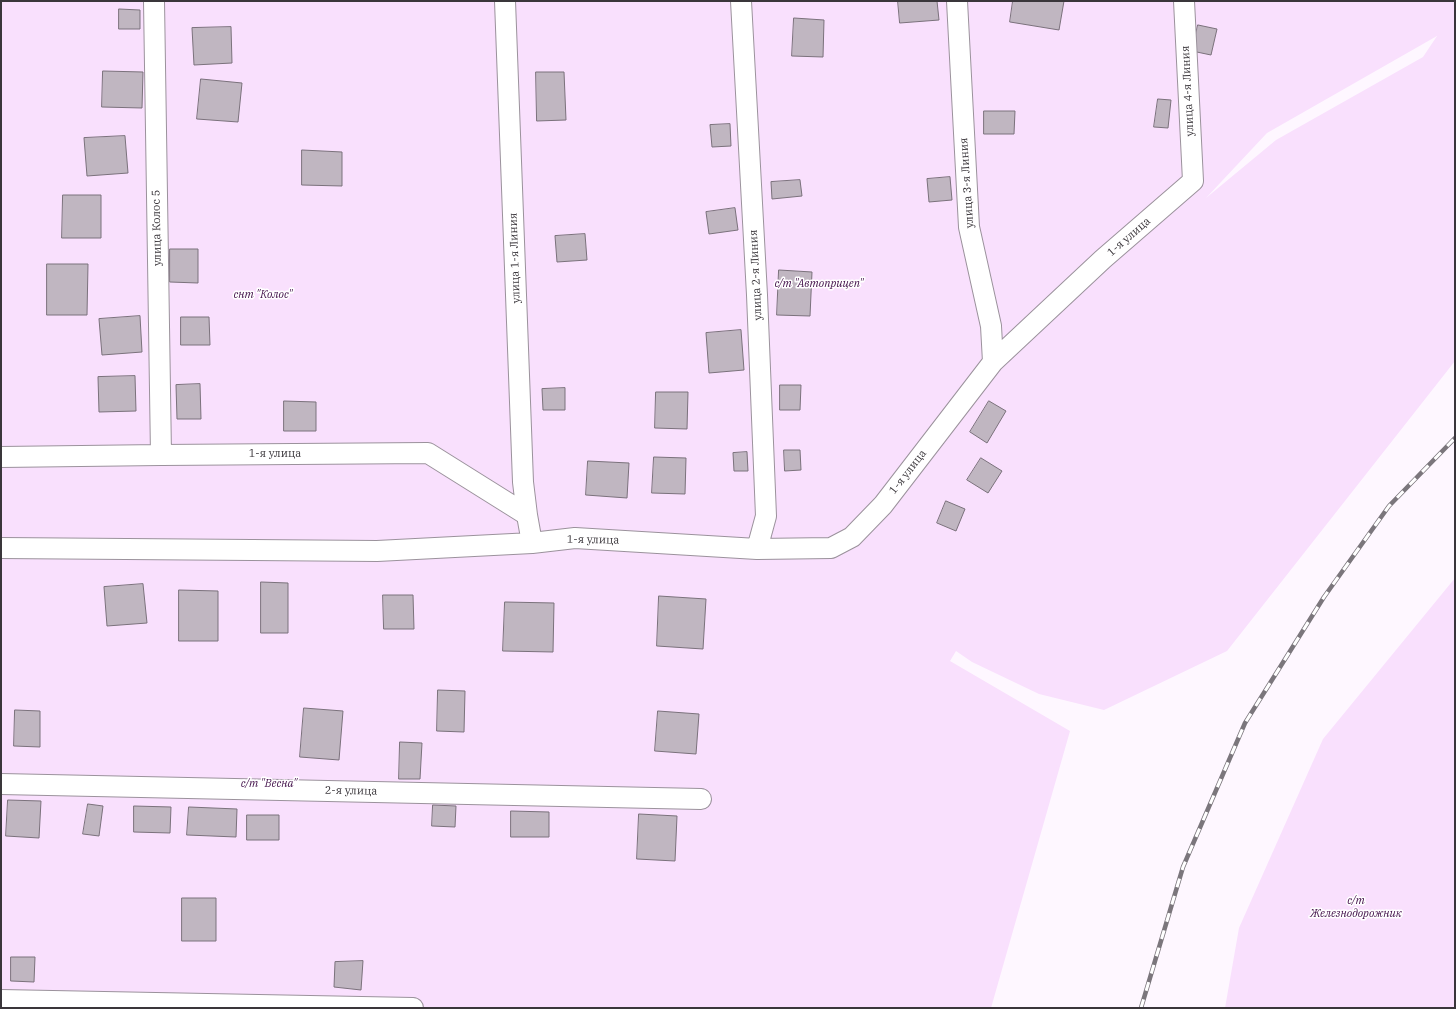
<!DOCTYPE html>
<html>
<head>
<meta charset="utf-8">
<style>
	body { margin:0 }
	#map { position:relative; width:1456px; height:1009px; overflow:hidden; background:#fef7ff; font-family:"IBM Plex Serif",serif }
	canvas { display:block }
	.frame { position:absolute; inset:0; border:2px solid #3a363b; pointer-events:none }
</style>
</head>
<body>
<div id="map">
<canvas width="1456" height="1009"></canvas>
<div class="frame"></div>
</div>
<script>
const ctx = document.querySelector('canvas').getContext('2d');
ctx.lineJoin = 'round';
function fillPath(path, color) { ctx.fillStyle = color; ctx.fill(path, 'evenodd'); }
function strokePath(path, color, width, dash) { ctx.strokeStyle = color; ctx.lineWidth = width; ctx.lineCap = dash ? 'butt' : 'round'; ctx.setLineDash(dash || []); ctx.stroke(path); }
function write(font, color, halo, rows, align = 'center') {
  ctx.font = font + ' "IBM Plex Serif",serif'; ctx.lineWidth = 3; ctx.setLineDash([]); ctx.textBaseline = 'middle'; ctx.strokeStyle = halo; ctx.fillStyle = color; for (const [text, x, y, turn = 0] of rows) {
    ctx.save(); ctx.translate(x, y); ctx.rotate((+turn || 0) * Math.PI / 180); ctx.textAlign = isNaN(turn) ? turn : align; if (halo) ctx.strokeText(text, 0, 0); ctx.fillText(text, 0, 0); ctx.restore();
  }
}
fillPath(new Path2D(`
	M1,1H1455V361L1227,651L1104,710L1039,694L972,662L956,651L950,661L1070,731L991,1008H1ZM1437,36L1423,57L1276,140L1206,198L1267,133Z
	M1455,578V1008H1225L1239,928L1323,739Z`), '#f9e0fd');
const building = new Path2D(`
	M898,1H937L939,20L900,23Z
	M1013,1H1064L1059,30L1010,22Z
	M119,9L140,10V29H119Z
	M794,18L824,20L823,57L792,56Z
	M1198,25L1217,29L1211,55L1192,51Z
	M231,27L232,63L194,65L192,28Z
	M103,71L143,72L142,108L102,107Z
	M536,72H564L566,120L537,121Z
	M201,79L242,83L238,122L197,119Z
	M1158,99L1171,100L1168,128L1154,127Z
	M984,111H1015L1014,134H984Z
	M730,124L731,146L712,147L710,125Z
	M125,136L128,173L87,176L84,138Z
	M302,150L342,152V186L302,185Z
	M950,177L952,200L929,202L927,179Z
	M800,180L802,196L772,199L771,182Z
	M63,195H101V238H62Z
	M735,208L738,230L709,234L706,212Z
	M585,234L587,260L557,262L555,236Z
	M170,249H198V283L170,282Z
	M47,264H88L87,315H47Z
	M779,270L812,272L810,316L777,315Z
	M140,316L142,352L102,355L99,319Z
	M181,317H209L210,345H181Z
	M741,330L744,370L709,373L706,333Z
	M135,376L136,411L99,412L98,377Z
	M200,384L201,419H177L176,385Z
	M780,385H801L800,410H780Z
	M565,388V410H543L542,389Z
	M656,392H688L687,429L655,428Z
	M284,401L316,402V431H284Z
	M989,401L1006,411L987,443L970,432Z
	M784,450H800L801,470L785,471Z
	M747,452L748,471H734L733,453Z
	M654,457L686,458L685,494L652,493Z
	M981,458L1002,471L988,493L967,480Z
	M588,461L629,463L627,498L586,495Z
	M946,501L965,509L956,531L937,523Z
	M261,582L288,583V633H261Z
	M143,584L147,623L107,626L104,587Z
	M179,590L218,591V641H179Z
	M383,595H413L414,629H384Z
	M659,596L706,599L703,649L657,646Z
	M505,602L554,603L553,652L503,651Z
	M438,690L465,691L464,732L437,731Z
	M304,708L343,711L339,760L300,757Z
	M15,710L40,711V747L14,746Z
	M658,711L699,714L696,754L655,751Z
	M400,742L422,743L420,779H399Z
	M8,800L41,801L39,838L6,836Z
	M88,804L103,806L99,836L83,834Z
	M433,805L456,806L455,827L432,826Z
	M134,806L171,807L170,833L134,832Z
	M189,807L237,809L236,837L187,835Z
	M511,811L549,812V837H511Z
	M639,814L677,816L675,861L637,859Z
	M247,815H279V840H247Z
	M182,898H216V941H182Z
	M11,957H35L34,982L11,981Z
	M363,961L361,990L334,987L335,962Z`);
fillPath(building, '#c0b6c1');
strokePath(building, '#7b727c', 1);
const minor = new Path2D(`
	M154,1L161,455
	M505,1L523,482L527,515
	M741,1L757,295L766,516L757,549
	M957,1L969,227L991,326L993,362
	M1,457L161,455L428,453L527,515L532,543L575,538L757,549L831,548L852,537L883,505L993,362L1103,259L1193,181L1184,1
	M1,548L377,551L532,543
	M1,784L701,799
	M1,1000L413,1008`);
strokePath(minor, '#9b929c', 22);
strokePath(minor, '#fff', 20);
const rail = new Path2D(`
	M1141,1008L1183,867L1245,723L1324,597L1389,506L1455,438`);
strokePath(rail, '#7b767c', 4.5);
strokePath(rail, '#fff', 3, [9]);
write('11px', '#3a363b', '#fff', [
	["улица 4-я Линия",1188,91,-93],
	["улица 3-я Линия",967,183,-94],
	["улица Колос 5",157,228,-91],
	["1-я улица",1129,237,-41],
	["улица 1-я Линия",515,258,-92],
	["улица 2-я Линия",756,275,-93],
	["1-я улица",275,454],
	["1-я улица",908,472,-52],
	["1-я улица",593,540,1],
	["2-я улица",351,791,1]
]);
write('italic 11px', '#410f49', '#fff', [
	["с/т \"Автоприцеп\"",819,284],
	["снт \"Колос\"",263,295],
	["с/т \"Весна\"",269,784],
	["с/т",1356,901],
	["Железнодорожник",1356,914]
]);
</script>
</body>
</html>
